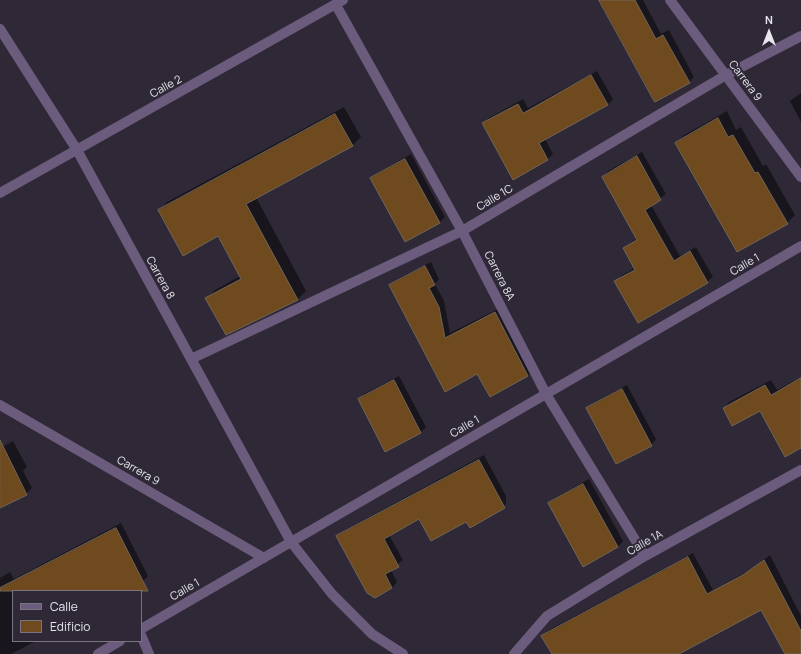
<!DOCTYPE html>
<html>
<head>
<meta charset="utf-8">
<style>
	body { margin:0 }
	#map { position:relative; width:801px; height:654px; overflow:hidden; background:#2f2937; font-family:Manrope,sans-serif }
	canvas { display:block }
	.legend { position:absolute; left:12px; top:590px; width:130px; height:52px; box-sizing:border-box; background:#2f2937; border:1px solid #797480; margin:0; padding:5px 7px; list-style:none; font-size:12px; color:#e8e5ee }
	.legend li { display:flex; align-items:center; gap:8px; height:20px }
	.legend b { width:20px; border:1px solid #797480 }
	.north { position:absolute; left:749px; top:12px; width:40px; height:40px; -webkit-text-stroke:3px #2f2937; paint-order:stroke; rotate:0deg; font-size:11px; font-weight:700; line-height:16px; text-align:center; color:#e8e5ee }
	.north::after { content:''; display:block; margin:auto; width:14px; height:18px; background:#e8e5ee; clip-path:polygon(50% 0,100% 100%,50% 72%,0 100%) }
</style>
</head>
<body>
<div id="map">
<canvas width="801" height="654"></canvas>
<ul class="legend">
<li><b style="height:5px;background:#6b5b7d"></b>Calle</li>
<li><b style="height:11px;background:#6e4a1e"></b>Edificio</li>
</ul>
<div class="north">N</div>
</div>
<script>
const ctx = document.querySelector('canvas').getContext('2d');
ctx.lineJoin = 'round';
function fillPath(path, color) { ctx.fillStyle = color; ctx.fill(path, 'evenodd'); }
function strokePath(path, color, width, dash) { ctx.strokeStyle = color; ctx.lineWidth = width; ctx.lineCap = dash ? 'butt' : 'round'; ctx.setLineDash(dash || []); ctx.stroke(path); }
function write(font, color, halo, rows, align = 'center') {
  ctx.font = font + ' Manrope,sans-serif'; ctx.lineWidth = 4; ctx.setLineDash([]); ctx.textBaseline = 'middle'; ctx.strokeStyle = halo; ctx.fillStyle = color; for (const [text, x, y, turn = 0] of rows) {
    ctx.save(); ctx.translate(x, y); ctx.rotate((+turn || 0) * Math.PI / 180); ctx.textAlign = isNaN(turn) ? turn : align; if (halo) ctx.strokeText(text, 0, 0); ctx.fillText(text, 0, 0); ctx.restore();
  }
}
fillPath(new Path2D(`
	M600,0H643L661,34L669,30L694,77L689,82Z
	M597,71L613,99L607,105L545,139L553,154L548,159L513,178L483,124L489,118L523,99L528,108Z
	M801,93V122L790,101Z
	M344,107L361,137L352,146L256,197L306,291L298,299L226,334L207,298L215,290L240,276L218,234L159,211L167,202Z
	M727,111L736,130L741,127L763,166L766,164L795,215L787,223L676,143L684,135Z
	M642,152L666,194L651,205L680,256L696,247L713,277L707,282H616L621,276L635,268L624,248L637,238L603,177L608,171Z
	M411,154L445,217L440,222L405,241L371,178L377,173Z
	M431,262L439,279L435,284L444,301L450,333L500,308L533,370L528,376L478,373L390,286L396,280Z
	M399,376L426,427L421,432L359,399L364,394Z
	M801,377V447L760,409L724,408L729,402L771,380L777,390Z
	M627,385L656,439L651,445L587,408L593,403Z
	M13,441L27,467L23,471L32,488L26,494L0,507V448Z
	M484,455L506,496V504L501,509L467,521L419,518L389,535L403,560L391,570L397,582L392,588L375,597L338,536L343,531Z
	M589,479L623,541L618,547L583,565L549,503L555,498Z
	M121,523L148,576L143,581L125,591H13V641H36L11,654H0V578L10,572L14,579Z
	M693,553L713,590L750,570L770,555L801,616V654H786L762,608L650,654H553L542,636L547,631Z`), '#0007');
const building = new Path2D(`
	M599,0H635L656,39L663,35L690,83L655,102Z
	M591,75L608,105L539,143L548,160L513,180L482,123L518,104L523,113Z
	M335,114L353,146L246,204L298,300L226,335L205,298L241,279L218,236L183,256L158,210Z
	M718,118L728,137L733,135L755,173L758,172L788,224L737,252L675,143Z
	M637,156L661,200L645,210L674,261L690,251L708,283L638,323L614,281L635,270L623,248L637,240L602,177Z
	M405,159L440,223L405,242L370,178Z
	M425,266L435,285L429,288L439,307L445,338L495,312L528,376L490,397L477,374L445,392L389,285Z
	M801,378V448L785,457L760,411L732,426L723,408L765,385L771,395Z
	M394,380L421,433L385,452L358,399Z
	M622,389L652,446L616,464L586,408Z
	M0,440L27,495L0,508Z
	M479,460L505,508L470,528L466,522L431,541L419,519L384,539L399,567L385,574L392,588L375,598L367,593L336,536Z
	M583,484L618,547L583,567L548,503Z
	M116,528L148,591H0V588Z
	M688,557L707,594L743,575L764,560L801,631V654H785L761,610L679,654H552L541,636Z`);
fillPath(building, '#6e4a1e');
strokePath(building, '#716557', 1);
strokePath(new Path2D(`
	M670,0L801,177
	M336,5L462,231L546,394L645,556
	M0,29L77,150L291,542L332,594L372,634L403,654
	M0,193L343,0
	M191,359L462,231L726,75L801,36
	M0,405L264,558
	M141,629L801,246
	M141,635L149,654
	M98,654L120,641
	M514,654L547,616L645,556L801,470`), '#6b5b7d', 10);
write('11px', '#e8e5ee', '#2f2937', [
	["Carrera 9",745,81,53],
	["Calle 2",166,87,-29],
	["Calle 1C",495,198,-31],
	["Calle 1",745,265,-30],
	["Carrera 8A",499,276,63],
	["Carrera 8",160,278,61],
	["Calle 1",465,427,-30],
	["Carrera 9",138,471,30],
	["Calle 1A",645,543,-30],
	["Calle 1",185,590,-30]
]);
</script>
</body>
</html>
